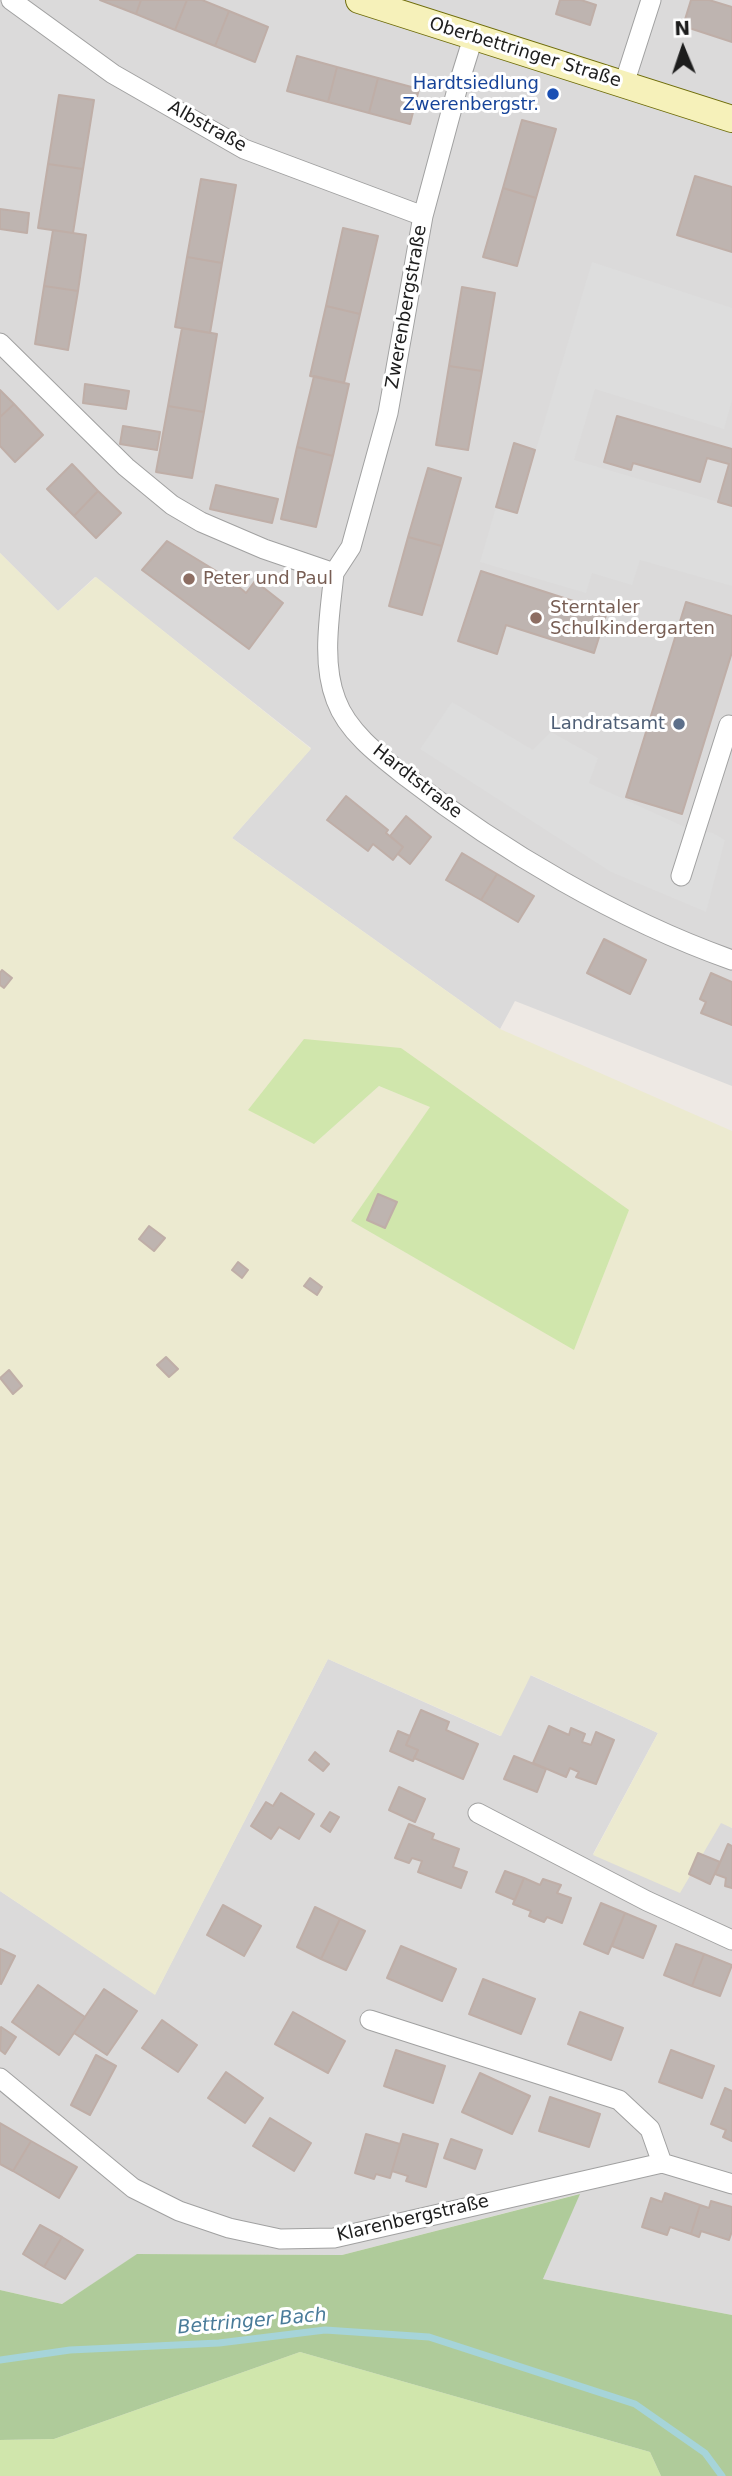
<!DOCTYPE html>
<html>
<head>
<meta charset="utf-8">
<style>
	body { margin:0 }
	#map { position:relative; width:732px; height:2476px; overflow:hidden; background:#eee9e4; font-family:"DejaVu Sans",sans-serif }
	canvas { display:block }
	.north { position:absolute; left:648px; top:14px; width:70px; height:70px; -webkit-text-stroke:5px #fff; paint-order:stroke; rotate:358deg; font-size:19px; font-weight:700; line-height:28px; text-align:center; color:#1d1d1d }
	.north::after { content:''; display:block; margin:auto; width:24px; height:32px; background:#1d1d1d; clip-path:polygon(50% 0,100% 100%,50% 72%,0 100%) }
</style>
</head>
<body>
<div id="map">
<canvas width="732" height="2476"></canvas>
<div class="north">N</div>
</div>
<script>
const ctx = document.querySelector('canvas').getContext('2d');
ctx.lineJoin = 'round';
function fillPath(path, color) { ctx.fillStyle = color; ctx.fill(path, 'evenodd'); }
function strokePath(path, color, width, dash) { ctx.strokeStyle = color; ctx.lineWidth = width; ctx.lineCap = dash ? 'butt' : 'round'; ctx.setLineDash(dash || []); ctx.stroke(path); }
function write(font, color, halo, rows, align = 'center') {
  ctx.font = font + ' "DejaVu Sans",sans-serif'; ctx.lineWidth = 6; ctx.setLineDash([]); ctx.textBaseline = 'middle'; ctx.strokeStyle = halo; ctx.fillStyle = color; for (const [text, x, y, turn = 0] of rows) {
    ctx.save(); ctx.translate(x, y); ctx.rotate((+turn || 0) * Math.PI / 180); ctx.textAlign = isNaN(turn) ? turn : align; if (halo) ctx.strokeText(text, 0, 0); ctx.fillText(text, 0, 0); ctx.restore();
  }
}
fillPath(new Path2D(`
	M0,0H732V1086L515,1001L500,1029L232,838L311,748L95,577L58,611L0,553Z
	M328,1659L500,1736L530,1675L658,1733L593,1854L721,1822L732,1828V2315L543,2279L579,2194L342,2255L138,2254L62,2304L0,2290V1891L155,1994Z`), '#dbdada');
fillPath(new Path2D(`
	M0,553L58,611L96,577L311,749L232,838L500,1029L732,1131V1828L721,1823L680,1893L593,1855L658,1733L531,1675L501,1736L328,1659L155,1995L0,1891ZM401,1048L574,1349L351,1221L431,1107L379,1086L314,1144Z`), '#ecead0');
fillPath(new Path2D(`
	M304,1039L401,1048L629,1210L574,1350L351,1221L430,1107L379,1086L314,1144L248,1110Z
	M300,2352L650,2452L661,2476H0V2440L54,2439Z`), '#d0e6ac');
fillPath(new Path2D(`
	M580,2194L543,2279L732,2315V2476H661L650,2452L300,2352L54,2439L0,2440V2290L62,2304L137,2254L342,2255Z`), '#afcb9a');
fillPath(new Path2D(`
	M592,262L732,308V400L724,429L595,389L574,460L732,506V586L640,560L632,585L592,573L586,593L480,562L496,507L517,513Z
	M452,702L533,750L551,732L598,758L589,783L689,829L713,833L725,840L706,912L611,872L420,749Z`), '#ddd');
strokePath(new Path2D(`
	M0,2360L70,2350L219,2343L325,2330L429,2337L635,2404L705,2453L722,2476`), '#a6d4d9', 7);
const building = new Path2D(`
	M100,0H141L136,14Z
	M141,0H187L175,30L136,14Z
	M187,0H202L229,11L215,46L175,30Z
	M560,0H581L596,5L590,25L556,14Z
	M691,0H709L732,7V42L683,26Z
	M229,11L268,27L255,62L215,46Z
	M297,56L337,67L328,102L287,91Z
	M337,67L378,78L369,113L328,102Z
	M378,78L419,89L410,124L369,113Z
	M59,95L94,100L83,169L48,164Z
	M522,120L556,129L536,198L503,188Z
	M48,164L83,169L73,233L38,228Z
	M695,176L732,187V252L677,235Z
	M201,179L236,185L222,263L187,257Z
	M503,188L536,198L517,266L483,257Z
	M0,209L29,213L27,233L0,229Z
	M343,228L378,236L360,314L326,306Z
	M53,230L86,235L78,291L44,286Z
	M187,257L222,263L210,333L175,327Z
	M44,286L78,291L68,350L35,344Z
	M462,287L495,293L482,371L449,366Z
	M326,306L360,314L344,383L310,376Z
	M182,328L217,334L204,412L168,406Z
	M449,366L482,371L468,450L436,445Z
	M314,376L349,384L333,456L297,447Z
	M85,384L129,391L126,409L83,403Z
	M0,390L14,404L0,417Z
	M14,404L43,435L15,462L0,446V417Z
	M168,406L204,412L192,478L156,472Z
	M617,416L732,449V506L718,502L729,464L707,458L700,482L633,463L631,470L604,462Z
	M123,426L160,432L157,450L120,444Z
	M514,443L535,450L517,513L496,507Z
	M297,447L333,456L316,527L281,519Z
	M72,464L98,491L74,516L47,489Z
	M428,468L461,478L442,546L408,537Z
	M216,485L278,499L272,523L210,509Z
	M98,491L121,513L96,538L74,516Z
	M408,537L442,546L422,615L389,606Z
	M167,541L231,580L246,593L255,581L283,603L249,649L142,570Z
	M481,571L607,612L594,653L506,625L497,654L458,641Z
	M686,602L732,616V652L682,814L626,797Z
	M346,796L388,830L386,833L403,847L393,860L373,844L368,851L327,820Z
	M406,816L431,837L410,864L398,854L403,847L390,836Z
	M462,853L497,874L481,900L446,880Z
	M497,874L534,896L518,922L481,900Z
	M604,939L646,960L630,994L587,973Z
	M2,970L12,978L4,988L0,985V973Z
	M711,973L732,982V1025L701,1013L706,1002L700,999Z
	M378,1194L397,1202L385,1228L367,1220Z
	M149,1226L165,1238L154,1251L139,1239Z
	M238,1262L248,1270L242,1278L232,1270Z
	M310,1278L322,1287L317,1295L304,1286Z
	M166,1357L178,1369L169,1377L157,1365Z
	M9,1370L22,1386L13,1394L0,1378Z
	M421,1710L449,1722L446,1730L478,1744L463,1779L414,1758L418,1750L406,1745Z
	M549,1726L569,1735L571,1728L585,1734L582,1742L591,1745L596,1732L614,1740L596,1784L576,1777L579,1772L570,1768L566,1777L533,1763Z
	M398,1731L410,1736L406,1745L418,1750L413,1761L390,1751Z
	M315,1752L329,1764L323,1771L309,1760Z
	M514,1756L546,1769L537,1792L504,1779Z
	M399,1787L425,1799L415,1822L389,1810Z
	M281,1793L314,1814L299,1839L279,1827L271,1839L251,1826L266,1802L273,1806Z
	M330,1812L339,1817L330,1832L321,1826Z
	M409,1824L434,1834L432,1839L459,1849L453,1867L467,1872L461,1888L418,1872L422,1861L412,1858L409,1863L395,1858Z
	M728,1844L732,1846V1888L725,1886L726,1878L715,1874Z
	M698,1853L720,1862L710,1884L689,1874Z
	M505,1871L524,1878L515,1900L496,1892Z
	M524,1878L540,1885L543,1879L561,1885L557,1893L571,1898L562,1923L547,1917L544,1922L529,1916L531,1911L513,1904Z
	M601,1903L625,1913L608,1954L584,1944Z
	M223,1905L261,1926L244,1956L207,1935Z
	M315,1907L340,1919L321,1959L297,1947Z
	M625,1913L656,1926L643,1958L612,1946Z
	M340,1919L365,1931L346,1970L321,1959Z
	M676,1944L704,1954L692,1986L664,1975Z
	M401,1946L456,1969L442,2001L387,1978Z
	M0,1949L15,1956L1,1984L0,1983Z
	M704,1954L732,1965L720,1996L692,1986Z
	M483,1979L535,1999L521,2034L469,2014Z
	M38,1985L85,2017L59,2055L12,2022Z
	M104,1989L137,2011L107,2055L74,2033Z
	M293,2012L345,2041L328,2073L275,2044Z
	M580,2012L623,2028L611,2060L568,2044Z
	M162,2020L197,2045L178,2072L142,2048Z
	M1,2027L16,2037L5,2054L0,2050Z
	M396,2050L445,2066L433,2103L384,2086Z
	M671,2050L714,2066L702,2098L659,2082Z
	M96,2055L116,2066L90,2115L71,2105Z
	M226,2072L263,2098L245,2123L208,2098Z
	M480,2073L530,2096L512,2134L462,2112Z
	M725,2088L732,2091V2141L723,2137L726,2130L711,2124Z
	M550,2097L600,2114L589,2147L539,2131Z
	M270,2118L311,2143L294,2171L253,2146Z
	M0,2123L31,2141L13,2171L0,2164Z
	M366,2134L400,2144L390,2178L376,2174L374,2179L355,2173Z
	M403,2134L438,2144L426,2187L406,2181L408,2176L392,2171Z
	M451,2139L482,2150L475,2169L444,2158Z
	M31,2141L77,2167L59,2198L13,2171Z
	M665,2193L700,2205L691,2234L670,2227L667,2235L642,2227L651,2198L662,2202Z
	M711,2201L732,2207V2231L729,2240L701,2231L699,2237L691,2234L700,2205L709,2208Z
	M40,2225L62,2237L44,2267L23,2254Z
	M62,2237L83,2250L65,2279L44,2267Z`);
fillPath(building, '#beb4b0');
strokePath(building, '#bfaea7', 2);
const street = new Path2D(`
	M11,0L113,74L244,149L423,216
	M624,84L651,0
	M0,343L126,467L172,505L201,522L264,549L334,573C330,614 321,661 336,700C348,733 381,757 408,778C502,851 619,920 732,960
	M334,573L351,547L388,413L423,216L458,86L473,38
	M681,876L729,725
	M478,1813L647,1901L732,1940
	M370,2020L619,2100L650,2129L662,2163
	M0,2078L133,2188L179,2211L229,2228L280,2239L334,2238L662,2163L732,2184`);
const secondary = new Path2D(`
	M359,0L732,119`);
strokePath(street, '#a1a1a1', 21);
strokePath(secondary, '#6e6c0a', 28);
strokePath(street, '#fff', 19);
strokePath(secondary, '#f6f1ba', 26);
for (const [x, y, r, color] of [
	[553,94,7,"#1a4fb4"],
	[189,579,7,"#8d6e63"],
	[536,618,7,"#8d6e63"],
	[679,724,7,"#5c6f8a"]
]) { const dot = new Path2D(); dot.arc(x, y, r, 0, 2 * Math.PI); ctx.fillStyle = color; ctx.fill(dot); strokePath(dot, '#fff', 2.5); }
write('18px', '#1d1d1d', '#fff', [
	["Oberbettringer Straße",525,53,17],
	["Albstraße",207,127,29],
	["Zwerenbergstraße",407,307,-80],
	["Hardtstraße",417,782,38],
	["Klarenbergstraße",413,2219,-13]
]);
write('18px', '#164399', '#fff', [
	["Hardtsiedlung",539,84],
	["Zwerenbergstr.",539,105]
], 'right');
write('18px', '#785e54', '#fff', [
	["Peter und Paul",203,579],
	["Sterntaler",550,608],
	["Schulkindergarten",550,629]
], 'left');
write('18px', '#4e5e75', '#fff', [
	["Landratsamt",665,724]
], 'right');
write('italic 19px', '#497b99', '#fff', [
	["Bettringer Bach",252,2322,-5]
]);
</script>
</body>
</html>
